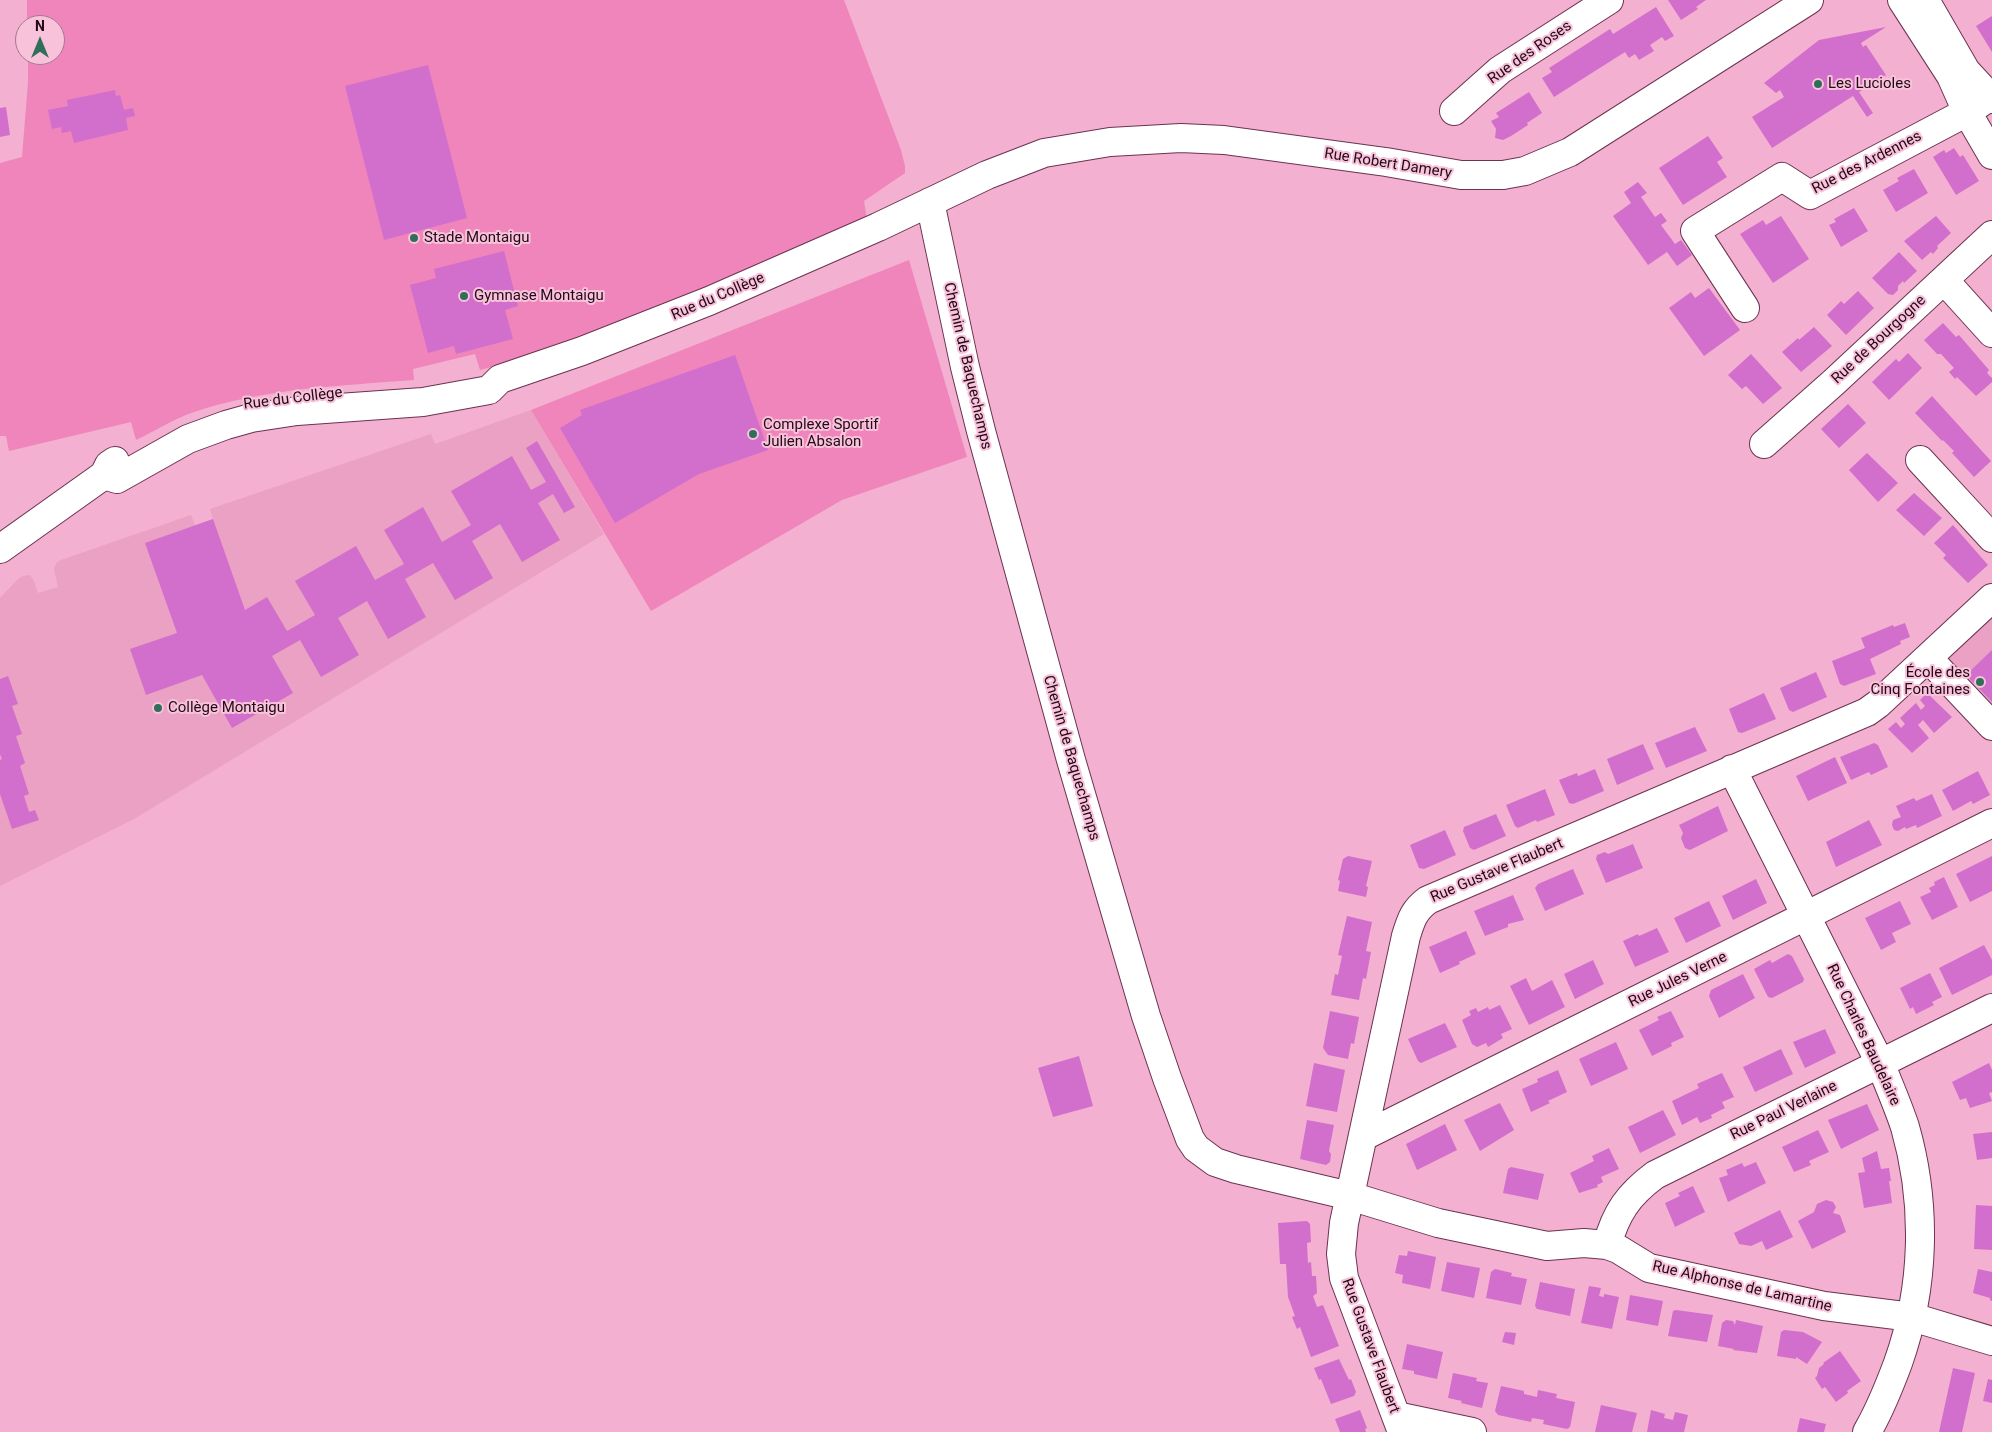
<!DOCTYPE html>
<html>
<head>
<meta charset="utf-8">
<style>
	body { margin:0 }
	#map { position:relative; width:1992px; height:1432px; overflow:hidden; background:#f3b0d0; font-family:Roboto,sans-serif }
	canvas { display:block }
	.north { position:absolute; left:15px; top:15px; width:50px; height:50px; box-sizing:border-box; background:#f9c2db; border:1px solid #a3788c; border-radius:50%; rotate:0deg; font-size:14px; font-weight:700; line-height:20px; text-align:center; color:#220a16 }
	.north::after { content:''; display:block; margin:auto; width:18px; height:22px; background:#306e5a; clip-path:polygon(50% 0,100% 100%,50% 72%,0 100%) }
</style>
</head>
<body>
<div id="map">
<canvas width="1992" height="1432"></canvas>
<div class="north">N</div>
</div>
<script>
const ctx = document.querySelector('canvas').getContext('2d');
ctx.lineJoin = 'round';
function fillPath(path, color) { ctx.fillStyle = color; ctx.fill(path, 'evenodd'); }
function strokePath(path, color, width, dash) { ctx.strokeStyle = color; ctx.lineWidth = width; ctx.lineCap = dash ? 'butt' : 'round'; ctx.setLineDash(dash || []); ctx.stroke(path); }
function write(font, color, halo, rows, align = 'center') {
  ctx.font = font + ' Roboto,sans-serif'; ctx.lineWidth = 4; ctx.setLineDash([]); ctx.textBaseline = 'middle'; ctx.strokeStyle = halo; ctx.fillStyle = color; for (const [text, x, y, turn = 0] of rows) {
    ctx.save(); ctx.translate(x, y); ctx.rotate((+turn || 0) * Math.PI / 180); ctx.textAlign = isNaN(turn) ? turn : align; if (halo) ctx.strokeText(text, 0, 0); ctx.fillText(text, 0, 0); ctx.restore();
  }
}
fillPath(new Path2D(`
	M531,410L604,534L134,819L0,886V598L18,579L23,576L30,575L34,581L38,593L58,587L54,569L57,562L61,560L191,515L195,525L213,519L210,509L431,434L435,444Z
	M1992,613V706L1946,657Z`), '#eaa1c3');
fillPath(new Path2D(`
	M27,0H844L901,150L905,166V173L864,201L867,220L788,256L526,358L480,370L475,354L413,369L414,380C340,386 265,388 194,412C174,419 155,431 136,440L131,422L9,451L6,436H0V163L22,157L28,82V55H55V25H27Z
	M909,260L967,457L842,500L651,611L531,410Z`), '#f085bb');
fillPath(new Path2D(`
	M1668,0H1706L1696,7L1698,9L1681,20Z
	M1656,7L1674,36L1665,41L1662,37L1650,45L1654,51L1639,60L1635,54L1629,58L1625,52L1554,97L1542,78L1552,72L1549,68L1610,29L1613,34Z
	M1992,16V52L1976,26Z
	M1886,27L1861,43L1863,47L1866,45L1886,75L1859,92L1873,113L1867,117L1853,96L1772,148L1752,117L1784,97L1780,90L1776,93L1764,83L1819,40Z
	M428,65L467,218L384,240L345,86Z
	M115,90L116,96L120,95L124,110L133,108L135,116L126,118L128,130L74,143L71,131L62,133L61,127L52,129L48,110L68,106L67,100Z
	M1529,92L1542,113L1527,123L1528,125L1511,136L1503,140L1495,138L1496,129L1491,121L1499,117L1496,113Z
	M6,107L10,135L0,137V108Z
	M1708,136L1723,158L1717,162L1727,177L1683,205L1659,168Z
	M1954,148L1960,157L1963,155L1979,181L1956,195L1933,157L1944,150L1946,153Z
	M1914,169L1928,193L1896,212L1883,190L1899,181L1897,178Z
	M1638,182L1647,193L1641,197L1655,217L1661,213L1667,221L1661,225L1675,244L1681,240L1692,255L1677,266L1667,252L1648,265L1613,216L1631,203L1624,192Z
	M1854,208L1868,231L1841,247L1829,225L1836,222L1834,219Z
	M1781,216L1809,259L1773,283L1740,234L1763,220L1766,225Z
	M1936,216L1951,233L1937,246L1938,248L1933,254L1931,252L1922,260L1904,241Z
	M504,251L518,306L505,310L513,339L456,354L454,346L428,353L410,285L436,278L434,269Z
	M1899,252L1917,271L1904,283L1903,281L1898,286V290L1893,295L1888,294L1872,278Z
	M1709,288L1740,330L1704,356L1669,308L1691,292L1695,298Z
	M1858,291L1874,308L1846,335L1827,315L1841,301L1844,304Z
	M1943,323L1956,337L1959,335L1989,370L1987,373L1992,378V382L1976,396L1957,377L1955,379L1949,372L1954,368L1941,354H1937L1924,340Z
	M1814,327L1832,346L1801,372L1782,352L1798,338L1799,340Z
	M1908,353L1922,368L1889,400L1872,382L1896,359L1899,362Z
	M1751,354L1782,388L1763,404L1746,386L1742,389L1728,375Z
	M735,355L768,450L699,474L615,523L560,428L582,415L580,410Z
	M1932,396L1991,461L1974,477L1952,453L1954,451L1943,440L1942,441L1915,413Z
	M1848,404L1866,423L1839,448L1821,429Z
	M537,441L575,507L564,513L553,494L538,503L560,540L522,562L500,524L472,541L493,578L455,600L433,563L405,579L426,617L388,639L367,601L338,618L359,655L321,677L300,640L272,656L293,693L232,728L202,675L146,695L130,649L177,633L145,543L213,519L245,610L267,597L287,631L315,615L295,581L356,546L375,580L404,564L384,530L423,507L442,542L471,525L451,491L512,456L531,490L546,482L526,448Z
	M1867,453L1898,483L1878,502L1849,470Z
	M1914,493L1942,518L1924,536L1896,510Z
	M1953,525L1988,565L1968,583L1943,558L1946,555L1934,543Z
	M1905,623L1910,637L1900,641L1901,644L1870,659L1876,674L1844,686L1840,684L1832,661L1865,648L1861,638L1893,625L1894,627Z
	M1992,650V702L1966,675Z
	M1816,672L1827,697L1793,712L1789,710L1780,688Z
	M8,676L18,704L12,706L22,734L16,736L25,763L20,766L29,794L24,796L29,812L35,810L39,820L12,829L0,794V760L2,759L0,754V679Z
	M1764,693L1776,719L1742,733L1738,732L1729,709Z
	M1927,693L1952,717L1934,733L1923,720L1918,725L1929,738L1912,753L1888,729L1896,722L1901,728L1905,724L1900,718L1916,703L1921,710L1925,706L1920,700Z
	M1695,727L1707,751L1666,768L1655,743Z
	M1874,743L1878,745L1888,767L1871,775L1869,772L1851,780L1840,757Z
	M1643,744L1654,769L1617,785L1607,759Z
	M1835,757L1847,783L1808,801L1796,776Z
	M1595,769L1604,791L1573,804L1569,803L1559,780L1577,773L1578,776Z
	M1978,771L1990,795L1973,804L1971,801L1953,811L1942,790Z
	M1545,789L1555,815L1537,822L1536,820L1518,828L1515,826L1506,805Z
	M1932,794L1942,816L1917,828L1916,825L1906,829L1905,827L1898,831L1894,830L1892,825L1893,820L1901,817L1896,806L1914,798L1916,801Z
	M1718,806L1728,831L1690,850L1685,848L1681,838L1683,833L1679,825Z
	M1496,814L1506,836L1474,850L1470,848L1463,831L1464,827Z
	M1869,820L1882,845L1836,867L1826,842Z
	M1445,830L1456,855L1424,869L1419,868L1410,845Z
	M1633,844L1643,868L1606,883L1596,859L1597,855L1605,852L1608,854Z
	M1348,856L1372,861L1366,886L1368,887L1366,897L1338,891L1340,881L1338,880L1343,859Z
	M1992,856V891L1970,902L1956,874Z
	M1573,869L1584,894L1545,911L1535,888L1538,884Z
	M1944,877L1958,907L1932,920L1920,897L1931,892L1929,888L1935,885L1934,882Z
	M1756,879L1767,903L1733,920L1722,896Z
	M1513,895L1524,920L1508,924V927L1485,936L1474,911Z
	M1709,901L1721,926L1686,943L1674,918Z
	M1900,901L1911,924L1892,933L1896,942L1881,950L1865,918Z
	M1347,916L1372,922L1366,951L1371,952L1366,979L1363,978L1359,1000L1331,995L1335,974L1338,975L1342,956L1338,955Z
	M1657,928L1669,952L1635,967L1623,941L1638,934L1639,936Z
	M1466,931L1476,954L1459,962L1460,964L1440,973L1429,947Z
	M1984,945L1992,960V975L1952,995L1939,968Z
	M1788,954L1792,956L1804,979L1803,982L1772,998L1768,997L1754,969L1770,960L1772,963Z
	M1593,960L1604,984L1575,999L1564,974Z
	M1930,973L1942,997L1932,1002L1934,1005L1916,1014L1913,1007L1910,1009L1900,988Z
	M1743,974L1755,998L1719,1018L1709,996L1711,990Z
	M1526,978L1532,991L1552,980L1565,1007L1529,1025L1510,986Z
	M1500,1005L1512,1029L1501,1034L1503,1038L1488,1047L1486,1043L1477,1047L1472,1044L1462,1020L1471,1015L1469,1011L1476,1008L1478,1012L1488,1007L1489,1010Z
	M1330,1011L1359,1017L1354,1044L1351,1043L1348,1059L1328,1055L1323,1048Z
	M1671,1011L1684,1037L1671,1043L1672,1046L1652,1056L1639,1030L1659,1020L1657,1017Z
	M1445,1023L1457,1047L1421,1063L1418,1061L1408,1039Z
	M1825,1029L1836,1053L1805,1068L1793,1042Z
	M1616,1042L1628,1069L1591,1086L1579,1059Z
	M1781,1049L1793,1074L1755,1092L1743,1067Z
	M1079,1056L1093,1106L1053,1117L1038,1068Z
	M1314,1063L1345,1070L1337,1112L1306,1106Z
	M1989,1063L1992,1070V1092L1989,1093L1992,1101L1970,1108L1966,1098L1960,1100L1952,1082Z
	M1558,1070L1567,1092L1548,1101L1550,1103L1531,1112L1522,1089L1538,1082L1537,1079Z
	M1722,1073L1734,1097L1722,1102L1725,1108L1711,1115L1712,1118L1700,1123L1697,1117L1682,1125L1672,1101L1699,1088L1697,1084Z
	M1500,1103L1514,1130L1480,1151L1464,1120Z
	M1867,1104L1879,1130L1841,1149L1828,1120Z
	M1663,1110L1676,1135L1640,1153L1628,1127Z
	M1307,1120L1334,1125L1329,1151L1331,1154L1330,1162L1326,1165L1300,1159Z
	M1445,1124L1457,1150L1417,1170L1406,1144Z
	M1818,1130L1829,1152L1809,1161L1811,1165L1794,1172L1782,1147Z
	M1992,1132V1158L1977,1160L1973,1134Z
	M1609,1148L1619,1169L1601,1177L1603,1182L1597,1185L1598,1187L1579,1193L1570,1173L1594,1161L1592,1156Z
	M1877,1151L1881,1169L1889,1168L1891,1181H1889L1892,1203L1864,1208L1858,1173L1865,1172L1862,1158Z
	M1756,1162L1766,1183L1728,1202L1719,1178L1728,1175L1726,1170L1742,1163L1744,1167Z
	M1511,1167L1544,1174L1538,1200L1503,1193L1508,1169Z
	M1693,1186L1705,1212L1675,1227L1665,1203L1680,1196L1678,1193Z
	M1826,1200L1833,1202L1836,1207L1833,1213L1840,1215L1846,1232L1812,1249L1798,1221L1814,1212L1817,1204Z
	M1976,1205L1992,1206V1250L1974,1249Z
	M1780,1210L1793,1237L1766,1250L1762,1241L1751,1246L1739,1244L1734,1233Z
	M1307,1221L1310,1224L1311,1242L1307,1243L1308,1263L1311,1262L1312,1276H1316L1317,1293L1313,1296L1317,1307L1323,1305L1339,1346L1311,1357L1300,1327L1297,1329L1292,1317L1295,1316L1288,1297L1286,1264H1280L1278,1223Z
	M1408,1251L1436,1257L1430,1289L1402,1283L1403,1275L1395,1273L1399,1255L1407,1256Z
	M1447,1262L1480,1268L1474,1298L1441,1291Z
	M1495,1269L1512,1273L1511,1276L1527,1279L1521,1305L1486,1298L1491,1272Z
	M1978,1269L1992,1272V1301L1990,1300V1298L1973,1293Z
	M1540,1282L1575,1289L1570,1316L1537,1309L1535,1306Z
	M1589,1286L1601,1288L1599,1296L1604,1297V1294L1619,1297L1612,1329L1581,1323Z
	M1630,1295L1663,1301L1658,1326L1626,1320Z
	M1676,1310L1713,1315L1707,1342L1668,1336L1673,1311Z
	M1726,1320L1733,1321L1735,1325L1736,1320L1763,1326L1757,1353L1733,1350L1734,1349L1718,1346L1722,1323Z
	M1784,1330L1803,1332L1822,1342L1807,1364L1796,1357V1359L1777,1356L1781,1332Z
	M1505,1332L1516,1333L1514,1345L1502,1342Z
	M1407,1344L1443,1352L1437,1379L1414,1374V1371L1402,1369Z
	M1840,1351L1861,1381L1847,1391L1848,1393L1836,1402L1825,1387L1822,1389L1815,1378L1817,1376L1819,1368L1824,1364L1823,1363Z
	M1339,1359L1349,1380L1351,1379L1356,1392L1354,1396L1331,1404L1321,1379L1319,1380L1314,1368Z
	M1953,1368L1975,1373L1962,1432H1939Z
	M1453,1373L1477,1378L1476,1381L1488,1383L1482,1408L1461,1403L1462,1401L1448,1398Z
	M1988,1379L1992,1380V1403L1983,1401Z
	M1501,1386L1524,1391V1394L1537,1397L1538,1390L1557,1394L1556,1398L1575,1402L1570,1427L1567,1429L1543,1424L1544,1420L1532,1418L1531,1422L1498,1415L1495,1411Z
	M1601,1405L1637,1413L1632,1432H1595Z
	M1360,1410L1367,1428L1365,1429L1366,1432H1340L1335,1419Z
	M1651,1410L1665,1414L1664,1418L1673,1420L1675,1412L1688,1415L1684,1432H1647Z
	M1800,1418L1826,1424L1824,1432H1797Z`), '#d26fcc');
const minor = new Path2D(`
	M1902,0L1951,76L1967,112L1992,155
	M1925,0L1966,71L1992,99
	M1454,111L1500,70L1609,0
	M930,202L965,367L981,431L1071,760L1146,1016L1167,1078L1190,1139L1196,1148L1215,1162L1236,1169L1350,1196L1438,1223L1547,1246L1584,1243L1607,1245L1618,1249L1649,1268L1824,1306L1912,1317L1992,1341
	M1944,280L1992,333
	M1745,308L1695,231L1782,177L1810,195L1967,112L1992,95
	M1764,444L1833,383L1992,235
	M1920,460L1992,538
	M104,475L117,479L188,439L226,425L251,418L297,411L423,402L489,390L500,379L582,351L709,301L878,227L987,175L1044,153L1110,142L1181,138L1224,140L1386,162L1461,175H1503L1525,171L1570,152L1809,0
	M0,549L104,475L109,465L115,461
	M1928,658L1992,726
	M1732,769L1880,1063C1889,1085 1898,1106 1905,1127C1927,1204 1925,1287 1898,1363C1889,1387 1880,1410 1867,1432
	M1364,1136L1992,823
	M1607,1245C1616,1213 1628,1195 1655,1175L1992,1008
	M1396,1416L1472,1432
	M1402,1432L1344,1278L1341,1254L1344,1223L1406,936C1411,920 1414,910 1428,900L1867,712L1878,704L1992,598`);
strokePath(minor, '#6b3350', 30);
strokePath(minor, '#fff', 28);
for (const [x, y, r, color] of [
	[1818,84,5,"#306e5a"],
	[414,238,5,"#306e5a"],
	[464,296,5,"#306e5a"],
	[753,434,5,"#306e5a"],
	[1980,682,5,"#306e5a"],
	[158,708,5,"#306e5a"]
]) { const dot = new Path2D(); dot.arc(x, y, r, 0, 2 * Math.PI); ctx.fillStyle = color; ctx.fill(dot); strokePath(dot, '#f9c2db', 2); }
write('15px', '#220a16', '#f9c2db', [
	["Rue des Roses",1530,53,-35],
	["Rue des Ardennes",1867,163,-27],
	["Rue Robert Damery",1388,164,9],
	["Rue du Collège",718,297,-23],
	["Rue de Bourgogne",1879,340,-43],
	["Chemin de Baquechamps",967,366,77],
	["Rue du Collège",293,399,-7],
	["Chemin de Baquechamps",1071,758,74],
	["Rue Gustave Flaubert",1497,871,-23],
	["Rue Jules Verne",1678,980,-26],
	["Rue Charles Baudelaire",1863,1035,65],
	["Rue Paul Verlaine",1784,1111,-26],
	["Rue Alphonse de Lamartine",1742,1287,13],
	["Rue Gustave Flaubert",1370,1346,70]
]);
write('15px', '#220a16', '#f9c2db', [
	["Les Lucioles",1828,84],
	["Stade Montaigu",424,238],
	["Gymnase Montaigu",474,296],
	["Complexe Sportif",763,425],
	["Julien Absalon",763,442],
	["École des",1970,673,"right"],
	["Cinq Fontaines",1970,690,"right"],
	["Collège Montaigu",168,708]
], 'left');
</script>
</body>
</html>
